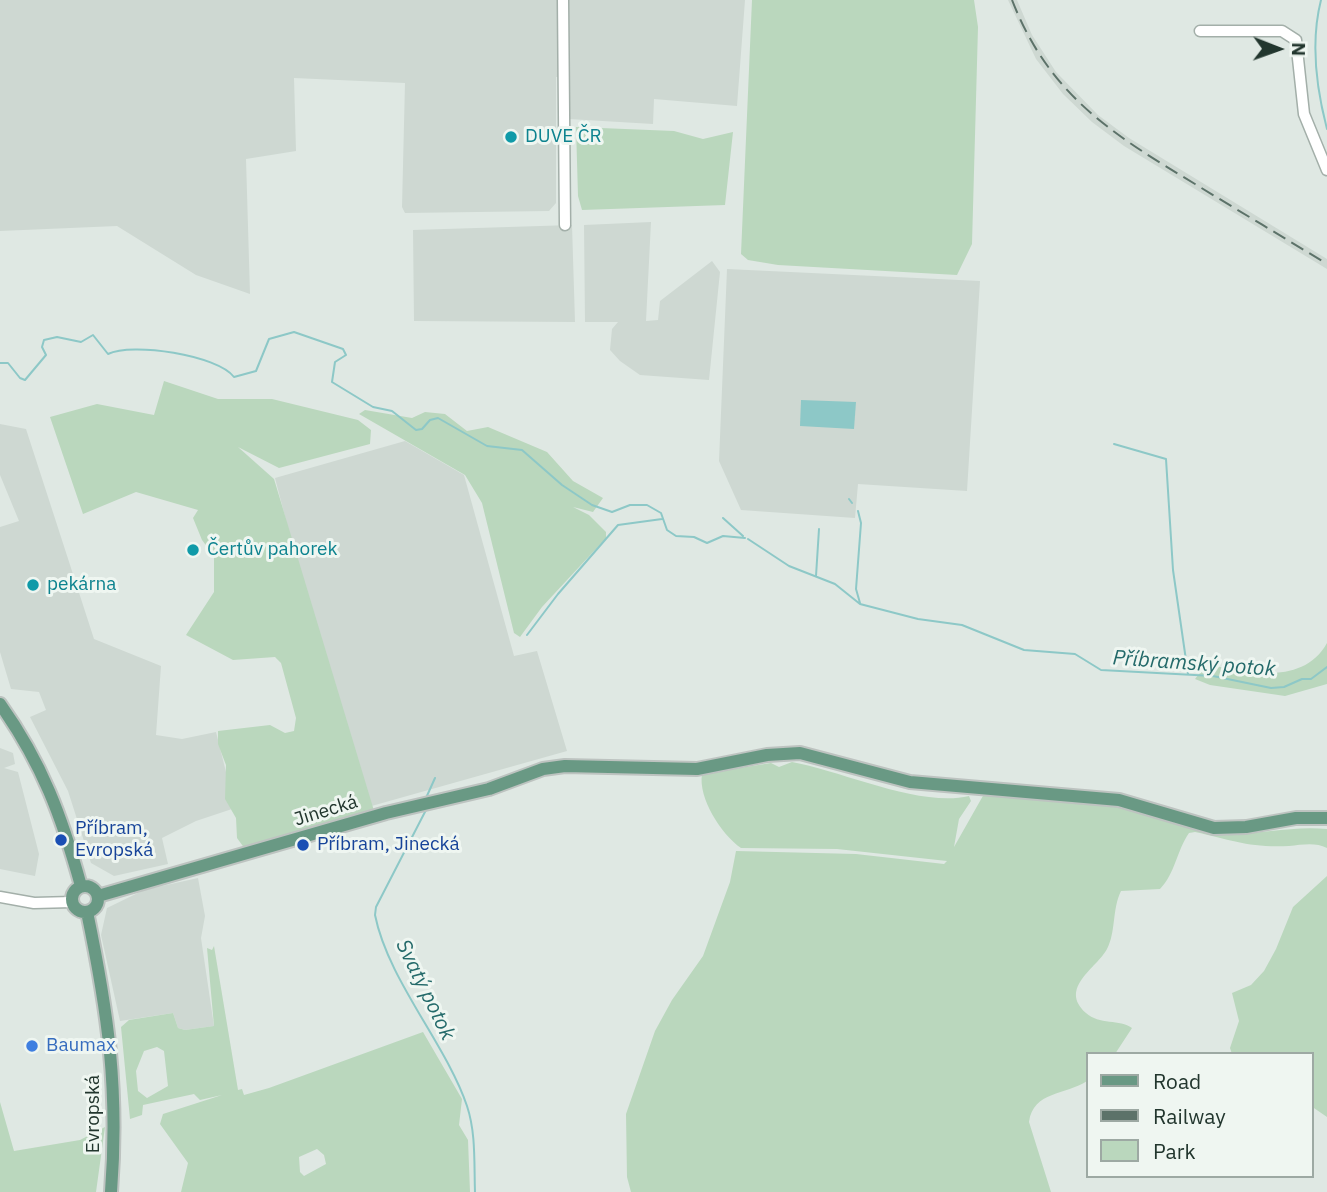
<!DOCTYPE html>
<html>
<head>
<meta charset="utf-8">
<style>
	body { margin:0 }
	#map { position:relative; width:1327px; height:1192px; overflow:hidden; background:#dfe8e3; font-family:"IBM Plex Sans",sans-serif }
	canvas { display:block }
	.legend { position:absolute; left:1086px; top:1052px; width:228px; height:126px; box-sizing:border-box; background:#eff6f1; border:2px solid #9da9a3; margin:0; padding:9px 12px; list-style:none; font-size:21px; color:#22362e }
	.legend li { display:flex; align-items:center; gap:14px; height:35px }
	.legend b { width:35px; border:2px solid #9da9a3 }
	.north { position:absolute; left:1243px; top:14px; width:70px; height:70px; -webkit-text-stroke:5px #eff6f1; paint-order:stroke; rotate:91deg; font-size:19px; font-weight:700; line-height:28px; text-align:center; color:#22362e }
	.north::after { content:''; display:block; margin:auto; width:24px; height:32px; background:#22362e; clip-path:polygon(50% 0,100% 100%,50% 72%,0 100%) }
</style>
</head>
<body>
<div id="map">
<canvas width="1327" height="1192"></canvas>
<ul class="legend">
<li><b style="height:9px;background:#699984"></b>Road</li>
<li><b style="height:9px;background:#5c7269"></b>Railway</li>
<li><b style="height:19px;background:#bad7bd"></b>Park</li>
</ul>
<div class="north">N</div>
</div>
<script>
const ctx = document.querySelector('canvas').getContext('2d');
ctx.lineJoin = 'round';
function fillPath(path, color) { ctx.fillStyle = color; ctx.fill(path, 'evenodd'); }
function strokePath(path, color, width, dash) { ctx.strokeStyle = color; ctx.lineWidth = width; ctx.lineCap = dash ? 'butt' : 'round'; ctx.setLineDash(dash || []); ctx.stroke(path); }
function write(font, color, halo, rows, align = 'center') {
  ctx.font = font + ' "IBM Plex Sans",sans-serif'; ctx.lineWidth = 6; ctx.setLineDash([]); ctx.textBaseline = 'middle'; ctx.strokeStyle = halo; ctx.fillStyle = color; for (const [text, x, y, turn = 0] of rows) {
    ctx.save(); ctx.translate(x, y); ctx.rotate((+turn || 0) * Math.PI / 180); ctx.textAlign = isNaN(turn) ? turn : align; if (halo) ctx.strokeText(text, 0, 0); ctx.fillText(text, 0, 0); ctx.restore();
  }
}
fillPath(new Path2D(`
	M0,0H745L737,106L654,99L653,124L569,119L568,77H556V203L549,211L405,213L402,207L405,83L294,78L296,151L246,159L250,294L196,275L117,226L0,231Z
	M1008,0H1017L1032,35L1056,72L1098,115L1129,138L1327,259V269L1124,146L1092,122L1063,94L1036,59Z
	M651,222L646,321L658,320L660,301L712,261L720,272L709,380L640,375L620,361L610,350L612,329L618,322H585L584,225Z
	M572,225L575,322L414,321L413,230Z
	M727,269L980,281L967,491L858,484L855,518L741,510L719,461Z
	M0,424L26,429L94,639L161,666L156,735L182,739L216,732L235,808L196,821L162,838L168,864L114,876L91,863L68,791L30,717L46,710L39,692L11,689L0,652V527L19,521L0,475Z
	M405,441L464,475L514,656L537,651L567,751L368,807L318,644L275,478Z
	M0,748L13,753L15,764L4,768L18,772L39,854L35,876L0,869Z
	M198,878L205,916L201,938L214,1026L185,1030L178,1028L173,1013L120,1021L101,935L107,908L144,890Z`), '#ced8d2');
fillPath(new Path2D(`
	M752,0H974L978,27L972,244L957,275L778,265L748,260L741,254Z
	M576,127L674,131L703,139L733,132L725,205L582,210L578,196Z
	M164,381L218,399H272L358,420L371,430L370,444L279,468L238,447L274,479L375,814L245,849L237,838L236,818L225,799L226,765L218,744V731L270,725L285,733L294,731L296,718L281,663L275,657L233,660L186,635L214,592V556L202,540L193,518L198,510L136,492L83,514L50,417L97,404L154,415Z
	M365,410L412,418L425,412L445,414L467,431L488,427L547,452L573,481L603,498L593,512L573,507L589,515L606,532V538L542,607L520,637L514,633L482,503L465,475L359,414Z
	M1327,643V684L1285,696L1210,685L1195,679L1207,664C1247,673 1303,686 1327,643Z
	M792,762C842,771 921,808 969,796L971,801L959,819L954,847L984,794C1034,797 1085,797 1133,808C1161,815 1186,830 1215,833C1253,837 1289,825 1327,829V848C1315,842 1302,845 1289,846C1249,848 1232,840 1195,832L1189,833C1177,850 1175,874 1160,889L1121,891C1112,909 1116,932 1107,949C1097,968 1058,988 1086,1013C1099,1025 1120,1019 1132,1028L1115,1054H1087V1081C1066,1095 1033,1091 1029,1122L1051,1192H631L627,1177L626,1114L655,1031L672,1000L703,956L730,882L736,851L856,854L944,864L947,861L837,849L741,848C721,834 698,798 702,774L771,763L779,767Z
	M1327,876V1117L1311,1106V1054H1232L1230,1048L1239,1021L1232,993L1251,985L1264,971L1276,949L1293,907Z
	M214,946L238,1090L242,1089L244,1095L269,1088L423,1032L462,1099L459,1125L468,1140L470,1192H181L188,1163L160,1124L163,1114L222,1095L200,1100L194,1094L143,1105L142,1115L130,1119L121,1027L129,1020L173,1013L178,1028L185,1030L214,1026L207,948L212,950ZM157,1047L164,1051L168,1086L147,1098L138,1091L136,1071L144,1051ZM317,1149L324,1155L326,1164L304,1176L300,1172L299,1157Z
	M0,1102L14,1151L80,1140L105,1127L96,1192H0Z`), '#bad7bd');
fillPath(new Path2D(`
	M801,400L856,402L854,429L800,426Z`), '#8dc8c7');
strokePath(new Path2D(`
	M1321,0C1310,43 1316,87 1327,129
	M0,363H8L20,378L25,380L46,355L42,347L44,340L57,337L81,342L93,335L108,354C132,342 217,355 234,377L256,371L269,339L294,332L343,349L346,355L335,362L332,382L373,407L392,411L416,430L422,429L430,420L438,418L487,446L522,450L562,485L592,505L612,512L630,505H647L661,513L667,530L676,536L694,537L707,543L723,536L745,538
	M1114,444L1166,459L1173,570L1188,674
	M849,499L852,503
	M858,511L861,523L856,589L860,603
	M723,518L743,536
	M748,539L789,566L835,584L860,604L918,619L962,625L1024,650L1075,654L1101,670L1213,676L1271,688L1284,687L1302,679H1311L1327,667
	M816,576L819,529
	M527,635L558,594L618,525L662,519
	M426,798L435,778
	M427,808L376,907L375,915C388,980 446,1044 467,1106C476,1133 474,1163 475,1192`), '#8dc8c7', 2);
const minor = new Path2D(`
	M563,0L565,225
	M1200,31H1282L1296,40L1304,114L1327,170
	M0,897L34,903L72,902`);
const major = new Path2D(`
	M0,704C42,763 62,817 81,886
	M72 899a13 13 0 1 1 26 0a13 13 0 1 1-26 0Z
	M98,896L386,813L489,789L543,769L565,766L697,769L767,755L800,753L910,782L1119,800L1214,828L1246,827L1296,818H1327
	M87,912C108,1012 119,1090 111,1192`);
strokePath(minor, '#a3afa9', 13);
strokePath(major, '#bdc3c0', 16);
strokePath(minor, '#fff', 10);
strokePath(major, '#699984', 12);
strokePath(new Path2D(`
	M1012,0C1049,95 1112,134 1195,184C1239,211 1283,237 1327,264`), '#5c7269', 2, [14, 7]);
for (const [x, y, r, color] of [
	[511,137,7,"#0f9aa8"],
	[193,550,7,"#0f9aa8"],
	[33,585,7,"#0f9aa8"],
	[61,840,7,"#1a4fb4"],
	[303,845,7,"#1a4fb4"],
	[32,1046,7,"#3f7fe0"]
]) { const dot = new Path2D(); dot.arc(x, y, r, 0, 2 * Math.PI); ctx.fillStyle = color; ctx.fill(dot); strokePath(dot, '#eff6f1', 2.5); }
write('19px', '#0d838f', '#eff6f1', [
	["DUVE ČR",525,137],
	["Čertův pahorek",207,550],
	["pekárna",47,585]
], 'left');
write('19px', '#22362e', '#eff6f1', [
	["Jinecká",326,811,-17],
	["Evropská",94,1114,-90]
]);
write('19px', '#164399', '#eff6f1', [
	["Příbram,",75,829],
	["Evropská",75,851],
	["Příbram, Jinecká",317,845]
], 'left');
write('19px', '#366cbe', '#eff6f1', [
	["Baumax",46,1046]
], 'left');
write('italic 21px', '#246a6a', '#eff6f1', [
	["Příbramský potok",1194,664,4],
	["Svatý potok",425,990,64]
]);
</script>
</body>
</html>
